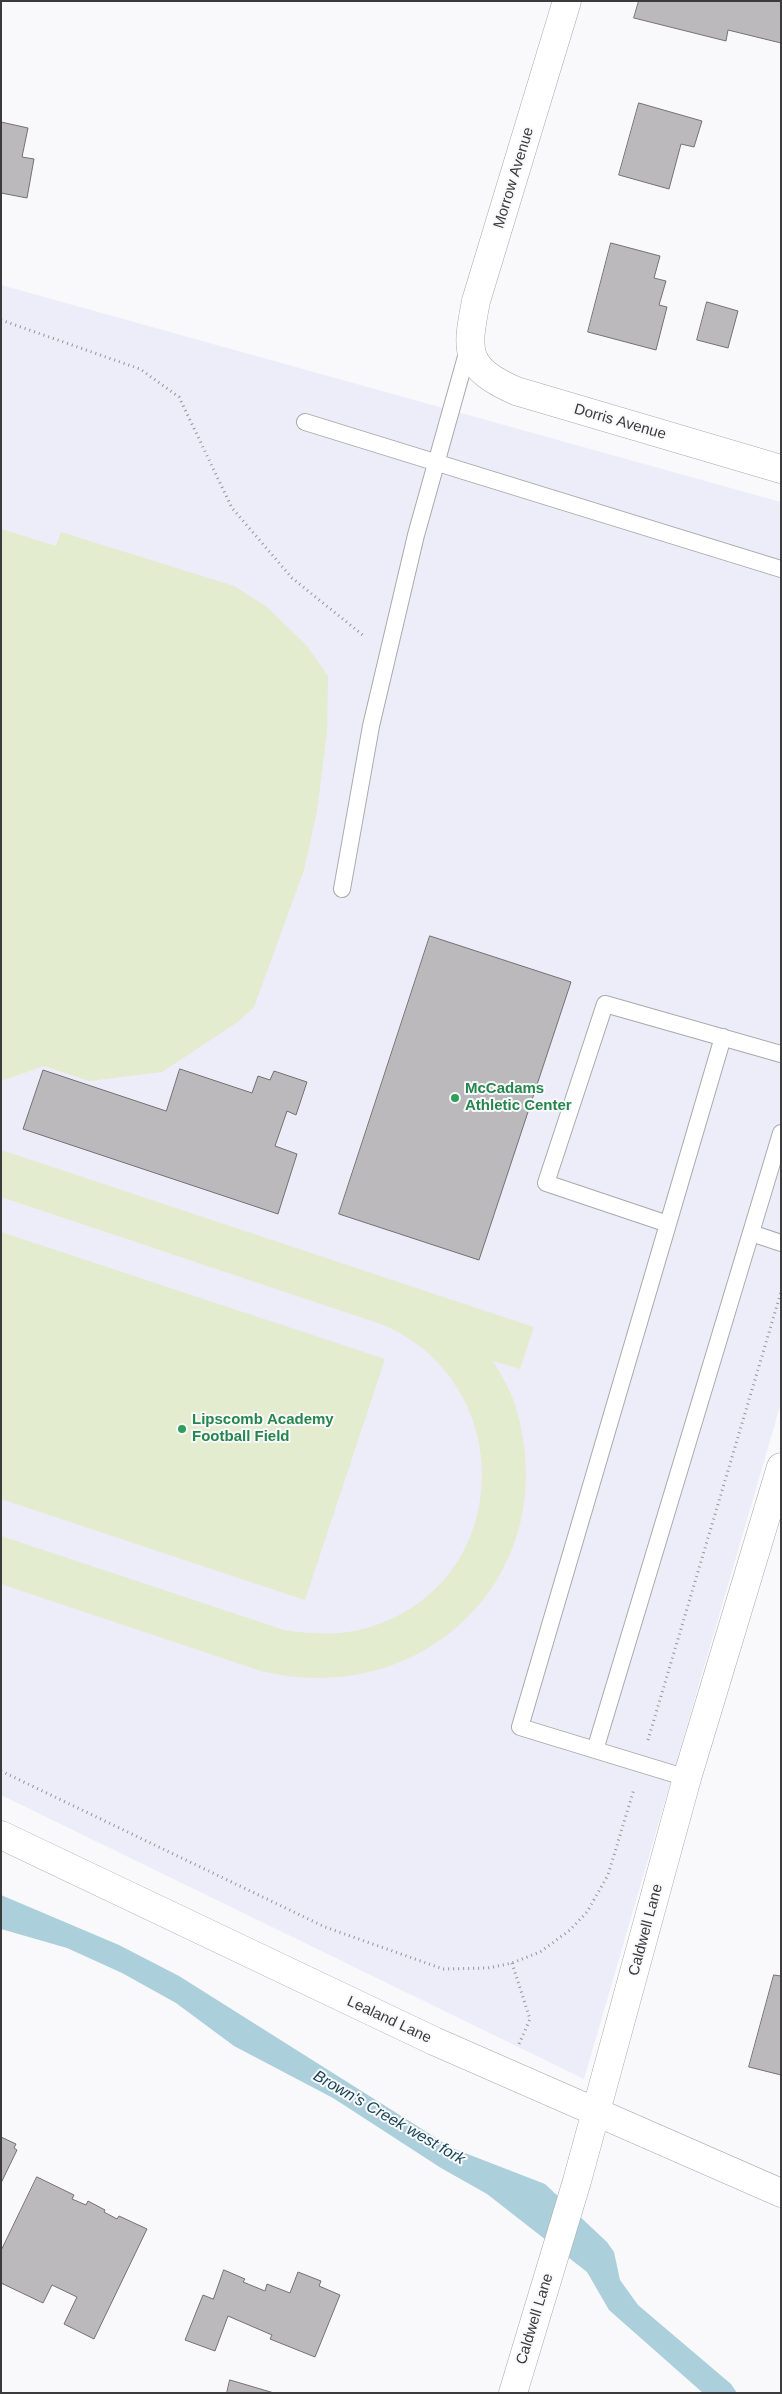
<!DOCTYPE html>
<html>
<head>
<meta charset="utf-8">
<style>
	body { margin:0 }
	#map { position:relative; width:782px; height:2394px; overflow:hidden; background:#f9f9fc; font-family:Helvetica,sans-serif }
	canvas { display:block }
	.frame { position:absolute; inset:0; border:2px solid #3b3b3d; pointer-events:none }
</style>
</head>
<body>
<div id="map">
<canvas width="782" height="2394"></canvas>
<div class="frame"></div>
</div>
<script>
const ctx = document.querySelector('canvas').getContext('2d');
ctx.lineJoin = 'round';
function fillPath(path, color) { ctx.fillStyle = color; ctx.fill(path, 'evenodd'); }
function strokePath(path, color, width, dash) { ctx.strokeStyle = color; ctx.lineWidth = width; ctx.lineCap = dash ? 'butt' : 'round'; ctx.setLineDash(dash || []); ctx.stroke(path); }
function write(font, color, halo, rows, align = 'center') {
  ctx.font = font + ' Helvetica,sans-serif'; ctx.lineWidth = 4; ctx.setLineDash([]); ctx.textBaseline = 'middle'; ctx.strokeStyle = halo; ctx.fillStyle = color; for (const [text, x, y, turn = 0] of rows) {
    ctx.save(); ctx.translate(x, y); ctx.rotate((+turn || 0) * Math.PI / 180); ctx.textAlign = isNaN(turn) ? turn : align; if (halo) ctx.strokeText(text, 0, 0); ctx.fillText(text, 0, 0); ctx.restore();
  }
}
fillPath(new Path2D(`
	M1,285L781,502V1403L584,2079L1,1795Z`), '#ecedf8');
fillPath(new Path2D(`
	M1,529L56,546L61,532L234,586L267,607L307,646L328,676L327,732L317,811L304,870L254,1007L239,1021L162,1072L89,1081L44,1066L1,1081Z
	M1,1150L534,1327L520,1369L493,1361C502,1376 511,1391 516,1408C565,1573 425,1711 261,1671L1,1584V1536L284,1630C312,1634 340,1636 367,1628C515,1586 521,1382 381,1324L1,1197Z
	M1,1232L385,1359L305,1600L1,1499Z`), '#e3ecce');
fillPath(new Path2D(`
	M1,1895L119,1945L179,1976L452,2148L545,2184L607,2242L614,2252L620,2280L638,2305L731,2384L737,2393H703L609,2310L587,2272L487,2194L441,2168L333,2098L234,2046L176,2003L122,1973L67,1948L1,1929Z`), '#accfdc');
const building = new Path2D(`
	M639,1H781V43L728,30L726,41L634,18Z
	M639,103L702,121L694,147L681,144L669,189L619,175Z
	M1,122L28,128L22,157L34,159L27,198L1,193Z
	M611,243L660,256L654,278L666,281L659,305L667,307L656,350L588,332Z
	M707,302L738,311L728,348L697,340Z
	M430,936L571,982L479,1260L339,1214Z
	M180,1069L252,1093L258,1076L270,1080L274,1071L307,1082L296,1115L287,1111L275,1146L297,1154L278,1214L23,1129L43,1070L166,1111Z
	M774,1975L781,1976V2075L749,2067Z
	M1,2137L16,2144L14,2148L17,2150L1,2183Z
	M37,2177L74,2195L72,2199L86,2205L88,2201L105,2210L104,2212L117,2219L119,2216L147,2229L94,2339L64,2324L77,2297L52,2285L43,2303L1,2283V2251Z
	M224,2270L245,2279L243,2282L265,2291L267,2284L290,2293L298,2272L321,2281L319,2286L340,2295L315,2357L270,2339L272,2335L228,2316L215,2351L185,2340L203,2295L213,2299Z
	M230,2380L274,2393H227Z`);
fillPath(building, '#bbb9bb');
strokePath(building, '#737173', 1);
const service = new Path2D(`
	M305,422L781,569
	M342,889L371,726L416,535L469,346
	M668,1224L546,1183L605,1004L781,1054
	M751,1233L781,1243
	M595,1750L781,1133
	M687,1778L520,1727L723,1037`);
const minor = new Path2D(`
	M567,1L476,301C466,352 464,368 516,391L781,469
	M513,2393L577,2181L687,1778L781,1467`);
const tertiary = new Path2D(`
	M1,1835L434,2041L781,2193`);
strokePath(service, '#a9a9ac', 18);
strokePath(minor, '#a9a9ac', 29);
strokePath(tertiary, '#a9a9ac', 29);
strokePath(new Path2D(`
	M1,320L140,369L179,397L232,508L292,578L364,636
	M648,1740L781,1292
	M1,1771L325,1927L443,1969L488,1968L512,1963L540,1952L570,1930L587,1912L608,1875L634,1789
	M512,1963L530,2019L519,2044`), '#959597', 3, [1, 4]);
strokePath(service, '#fff', 16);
strokePath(minor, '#fff', 28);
strokePath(tertiary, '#fff', 28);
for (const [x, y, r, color] of [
	[455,1098,5,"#2e9e5b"],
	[182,1429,5,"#2e9e5b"]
]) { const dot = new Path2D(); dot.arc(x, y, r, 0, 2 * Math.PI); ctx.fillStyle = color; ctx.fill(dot); strokePath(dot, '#f9f9fc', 2); }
write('15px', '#3b3b3d', '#f9f9fc', [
	["Morrow Avenue",514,178,-73],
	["Dorris Avenue",620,422,16],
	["Caldwell Lane",646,1930,-75],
	["Lealand Lane",389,2020,25],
	["Caldwell Lane",535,2319,-73]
]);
write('bold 15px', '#27864d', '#f9f9fc', [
	["McCadams",465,1089],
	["Athletic Center",465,1106],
	["Lipscomb Academy",192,1420],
	["Football Field",192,1437]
], 'left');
write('italic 16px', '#164756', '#f9f9fc', [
	["Brown's Creek west fork",389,2118,30]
]);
</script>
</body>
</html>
